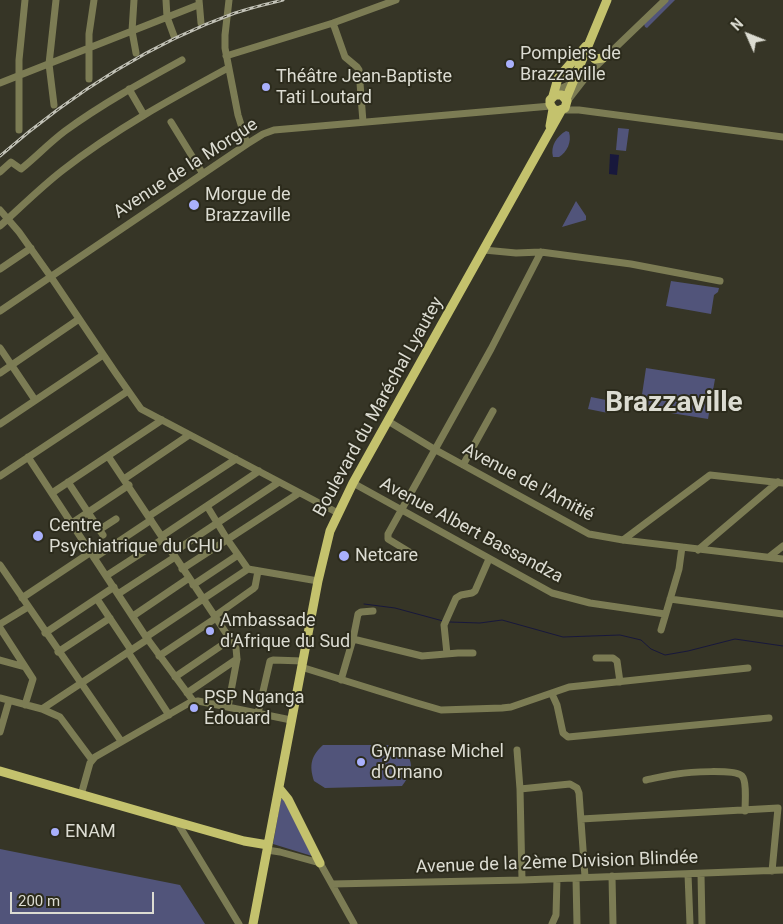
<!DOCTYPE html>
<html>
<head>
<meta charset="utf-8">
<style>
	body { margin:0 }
	#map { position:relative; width:783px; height:924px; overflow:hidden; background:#363526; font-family:Roboto,sans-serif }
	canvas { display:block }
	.north { position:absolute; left:723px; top:10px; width:50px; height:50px; -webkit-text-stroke:4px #2c2b1c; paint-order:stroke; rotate:314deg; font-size:14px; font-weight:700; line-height:20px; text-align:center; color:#dcdcd2 }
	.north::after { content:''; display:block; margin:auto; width:18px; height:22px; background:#dcdcd2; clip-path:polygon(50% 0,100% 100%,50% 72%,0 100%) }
	.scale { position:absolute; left:10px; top:892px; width:144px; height:22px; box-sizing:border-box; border:2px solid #dcdcd2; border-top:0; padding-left:6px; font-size:15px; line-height:18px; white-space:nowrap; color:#dcdcd2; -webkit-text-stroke:4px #2c2b1c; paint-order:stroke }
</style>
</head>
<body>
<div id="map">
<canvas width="783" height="924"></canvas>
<div class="north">N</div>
<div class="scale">200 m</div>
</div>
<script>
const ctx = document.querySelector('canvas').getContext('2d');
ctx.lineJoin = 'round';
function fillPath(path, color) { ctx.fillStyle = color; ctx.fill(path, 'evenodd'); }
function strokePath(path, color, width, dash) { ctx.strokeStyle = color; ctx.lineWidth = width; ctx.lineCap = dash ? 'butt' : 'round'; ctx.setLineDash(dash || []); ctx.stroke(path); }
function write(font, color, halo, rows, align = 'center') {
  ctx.font = font + ' Roboto,sans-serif'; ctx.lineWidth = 4; ctx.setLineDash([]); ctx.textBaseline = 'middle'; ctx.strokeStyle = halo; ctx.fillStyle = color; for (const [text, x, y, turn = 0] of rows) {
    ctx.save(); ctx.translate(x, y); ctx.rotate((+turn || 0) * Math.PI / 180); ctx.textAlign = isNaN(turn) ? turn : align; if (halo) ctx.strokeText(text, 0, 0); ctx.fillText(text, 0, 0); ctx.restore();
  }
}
fillPath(new Path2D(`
	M668,0H675L647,28L645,27L644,24Z
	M618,128L629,129L626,151L616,150Z
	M566,131L569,132C572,142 567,152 559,157H553C550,146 557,136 566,131Z
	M576,201L586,216V220L562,227Z
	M671,281L719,288L718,292L714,295L711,314L666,306Z
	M646,368L715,379L708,419L640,408Z
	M591,397L611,401L608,413L588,409Z
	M323,745H399C414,760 415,769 402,786L325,788L314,781C309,765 311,756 323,745Z
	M281,799H285L312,856L273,844Z
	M0,849L180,885L205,924H0Z`), '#51547a');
fillPath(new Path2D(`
	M610,154L619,155L617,175L609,174Z`), '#18183c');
strokePath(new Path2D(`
	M364,604L395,608L443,621
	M450,622L480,623L502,620L563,637L620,635L641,640L651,649L665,655L688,651L735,639L783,646`), '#18183c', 1);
strokePath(new Path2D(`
	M134,0L132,31L136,53
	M166,0L167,17L174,36
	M199,0L201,23
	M229,0L225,35V48L238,115L247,144
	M333,23L345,57L357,67L359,70L363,122
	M226,56L333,23L396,0
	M89,79V34L94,0
	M0,83L198,5
	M129,89L144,115
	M555,95L562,88L573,83
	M568,100L589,73L665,0
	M54,105L49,64L56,0
	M563,110H579L783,137
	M171,122L203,174
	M19,130V60L25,0
	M0,172L11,162L21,169C36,157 49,143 65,131C102,104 142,82 182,60
	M0,210L19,232L51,277L115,372L141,409L338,513
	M0,226C21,207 41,187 63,170C114,130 171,99 228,68
	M484,250L516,253L541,252L631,264L720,281
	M0,269L31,248
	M0,311L247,144L263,134L274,130L551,106
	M0,348L35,400
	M0,373L79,319
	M388,421L434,449L589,534L623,540L783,559
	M0,424L103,355
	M108,456L236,648L237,659L228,707
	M28,457L146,637L194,702
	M463,465L493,411
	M0,476L128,391
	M124,479L189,435
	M68,482L103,535
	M353,483L552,593L590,603L665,614
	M52,493L162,420
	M207,506L227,539L248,569L318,581
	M149,516L236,459
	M72,523L129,485
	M99,530L116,519
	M162,536L259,471
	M623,540L710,475L783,483
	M698,550L778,482
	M172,553L279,482
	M411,553L388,539V534L491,349L541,252
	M769,557L783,546
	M94,558L151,520
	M0,565L121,741
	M182,569L299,493
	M106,576L163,539
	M193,585L238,555
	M118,594L175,557
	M22,598L91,552
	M97,599L131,650
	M670,599L783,614
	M133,616L189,578
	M215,616L253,589L255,587L258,571
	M0,624L28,607
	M0,628L33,679L25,705
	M661,630L679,569L682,547
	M45,633L114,587
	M146,637L248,569
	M353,639L422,656L458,653H473
	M58,652L110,618
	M128,652L169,715
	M447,654L444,625L456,598L461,595L472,593L475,591L489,559
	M159,656L216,618
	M596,658H613L617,661L620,682
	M0,660L25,667
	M301,667L417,703L441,710L502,708L511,707L569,687L748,668
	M175,677L231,639
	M341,680L353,639L358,614L361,612L373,611
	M187,693L237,659
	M552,694L557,705L563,733L568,737L769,718
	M0,698L42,709L60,717L92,760
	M42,709L148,639
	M258,713L270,661L273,660L303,661
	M0,732L9,701
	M517,750L520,789
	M646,780C657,778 667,775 677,774C688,772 735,769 742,776C747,781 745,804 745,811
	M81,795L90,763L95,757L189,703L198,701L291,720
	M581,819L778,808L772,871
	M177,822L239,924
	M267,850L280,852L320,863L354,924
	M688,874L690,924
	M701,874L702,924
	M612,876L613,924
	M576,878L577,924
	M522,880L520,789L570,784L577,788L579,793L585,877
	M332,884L522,880L783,870
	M552,924L556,915L557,879`), '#7c7c54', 7);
strokePath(new Path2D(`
	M586,50L595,59L603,58
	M553,96L558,78L586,46
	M566,99L607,0
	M550,126L553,109L550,104V100L555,95H562L567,101L565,108L558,111L553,109
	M0,771L177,822L244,841L268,845
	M279,788L288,799L320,863
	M253,924L318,581L330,531L353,483L561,111`), '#c4c26d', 9);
const rail = new Path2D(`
	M0,156C69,96 149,44 235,13C250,8 267,4 283,0`);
strokePath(rail, '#c1c1b6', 3);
strokePath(rail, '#2c2b1c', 1, [4]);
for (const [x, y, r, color] of [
	[510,64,5,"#a9b0fc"],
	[266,87,5,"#a9b0fc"],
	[194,205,6,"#a9b0fc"],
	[38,536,6,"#a9b0fc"],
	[344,556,6,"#a9b0fc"],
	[210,631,5,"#a9b0fc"],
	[194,708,5,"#a9b0fc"],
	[361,762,5,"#a9b0fc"],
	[55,832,5,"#a9b0fc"]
]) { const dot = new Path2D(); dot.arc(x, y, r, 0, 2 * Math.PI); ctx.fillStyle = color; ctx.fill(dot); strokePath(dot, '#2c2b1c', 2); }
write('18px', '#dcdcd2', '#2c2b1c', [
	["Pompiers de",520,54],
	["Brazzaville",520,75],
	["Théâtre Jean-Baptiste",276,77],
	["Tati Loutard",276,98],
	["Morgue de",205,195],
	["Brazzaville",205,216],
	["Centre",49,526],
	["Psychiatrique du CHU",49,547],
	["Netcare",355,556],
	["Ambassade",220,621],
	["d'Afrique du Sud",220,642],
	["PSP Nganga",204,698],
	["Édouard",204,719],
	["Gymnase Michel",371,752],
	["d'Ornano",371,773],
	["ENAM",65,832]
], 'left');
write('18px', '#dcdcd2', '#2c2b1c', [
	["Avenue de la Morgue",186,169,-33],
	["Boulevard du Maréchal Lyautey",379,407,-61],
	["Avenue de l'Amitié",528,483,28],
	["Avenue Albert Bassandza",471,531,28],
	["Avenue de la 2ème Division Blindée",557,863,-2]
]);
write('bold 28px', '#dcdcd2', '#2c2b1c', [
	["Brazzaville",674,404]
]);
</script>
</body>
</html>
